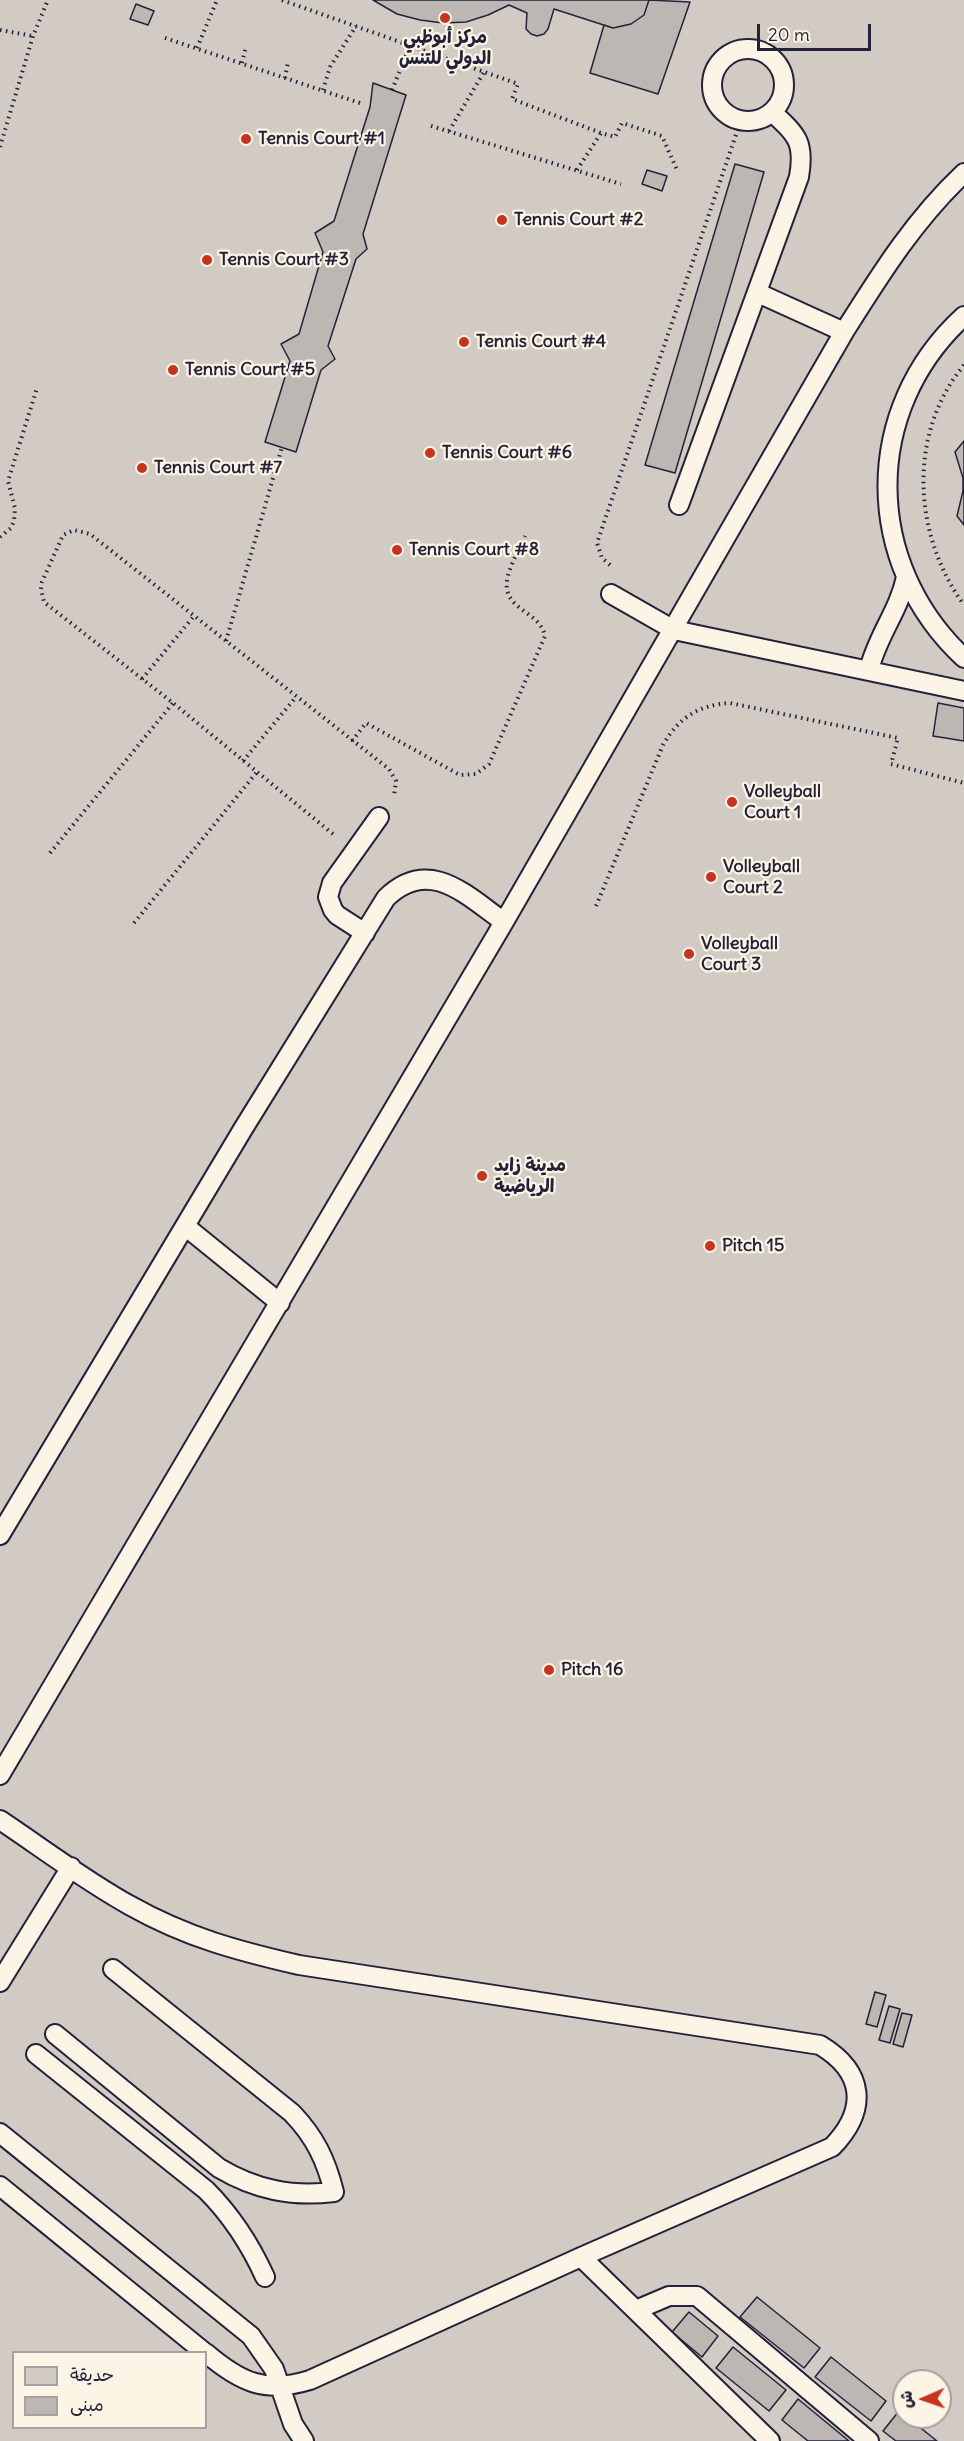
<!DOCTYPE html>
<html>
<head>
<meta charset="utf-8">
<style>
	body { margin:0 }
	#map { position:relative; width:964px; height:2441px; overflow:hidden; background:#efe8db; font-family:Delius,"Playpen Sans Arabic",sans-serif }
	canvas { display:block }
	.legend { position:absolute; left:12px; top:2351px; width:195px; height:78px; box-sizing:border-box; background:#fcf5e5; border:2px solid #a5a1a1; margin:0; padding:8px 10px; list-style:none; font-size:18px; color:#22223b }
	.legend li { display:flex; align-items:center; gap:12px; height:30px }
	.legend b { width:30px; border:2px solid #a5a1a1 }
	.north { position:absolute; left:892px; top:2369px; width:60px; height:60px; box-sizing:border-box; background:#fcf5e5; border:2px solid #a5a1a1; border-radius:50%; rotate:268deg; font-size:16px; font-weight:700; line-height:24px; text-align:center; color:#22223b }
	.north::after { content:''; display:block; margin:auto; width:21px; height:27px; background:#c8321e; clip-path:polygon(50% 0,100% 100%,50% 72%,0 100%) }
	.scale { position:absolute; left:757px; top:24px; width:114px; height:27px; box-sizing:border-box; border:3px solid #22223b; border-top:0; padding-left:8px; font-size:18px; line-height:21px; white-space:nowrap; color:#22223b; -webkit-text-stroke:4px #fcf5e5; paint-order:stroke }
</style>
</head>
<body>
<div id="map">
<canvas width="964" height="2441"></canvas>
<ul class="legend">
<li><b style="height:16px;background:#d1cbc3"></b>حديقة</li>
<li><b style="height:16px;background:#bcb7b3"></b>مبنى</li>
</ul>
<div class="north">ش</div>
<div class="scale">20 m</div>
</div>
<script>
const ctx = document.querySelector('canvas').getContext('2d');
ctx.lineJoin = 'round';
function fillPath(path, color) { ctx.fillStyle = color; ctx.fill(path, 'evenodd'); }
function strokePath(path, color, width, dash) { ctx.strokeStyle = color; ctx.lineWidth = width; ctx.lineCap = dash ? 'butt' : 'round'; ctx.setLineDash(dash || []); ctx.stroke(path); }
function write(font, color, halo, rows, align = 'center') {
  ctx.font = font + ' Delius,"Playpen Sans Arabic",sans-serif'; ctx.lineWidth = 4.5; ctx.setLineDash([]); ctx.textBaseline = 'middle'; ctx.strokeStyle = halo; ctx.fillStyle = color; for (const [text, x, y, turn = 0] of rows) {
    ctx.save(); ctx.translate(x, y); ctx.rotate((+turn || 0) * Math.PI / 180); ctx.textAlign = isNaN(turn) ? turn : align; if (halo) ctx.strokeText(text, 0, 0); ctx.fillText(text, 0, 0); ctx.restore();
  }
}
fillPath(new Path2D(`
	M0,0H964V2441H0ZM14,2352H206V2428H14ZM904,2381H940V2417H904Z`), '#d1cbc3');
const building = new Path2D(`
	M373,0H649L644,15L631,24L613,28L554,9L548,29L544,34L537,36L531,34L526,29L527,13L509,5L488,15L466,22L443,23L420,20L397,14Z
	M649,0L690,2L658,94L590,73L604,25L613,28L631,24L644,15Z
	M136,4L154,11L148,25L130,19Z
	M373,83L406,95L363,234L367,249L356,259L328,346L335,359L321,370L296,452L265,442L290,361L281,344L299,334L323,252L315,233L334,221L370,107Z
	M735,164L764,172L675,473L645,465Z
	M647,170L667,176L662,191L642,184Z
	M964,441V525L957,516L963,491V478L955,452Z
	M938,703L964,708V741L933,736Z
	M875,1992L886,1995L877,2027L866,2024Z
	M889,2006L900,2009L890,2043L879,2040Z
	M902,2013L912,2015L903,2047L893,2044Z
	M757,2297L820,2348L804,2368L740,2317Z
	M689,2312L718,2336L702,2357L672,2332Z
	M733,2347L786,2390L769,2411L716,2368Z
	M831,2357L886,2401L871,2421L815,2377Z
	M798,2399L849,2441H808L782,2420Z
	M899,2411L904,2417H907L937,2441H896L883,2431Z`);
fillPath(building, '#bcb7b3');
strokePath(building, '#22223b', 1.5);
const service = new Path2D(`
	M712 85a36 36 0 1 1 72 0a36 36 0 1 1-72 0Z
	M758,293L844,332
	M964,316C861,410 863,564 964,658
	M679,505L799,177C805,142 797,135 772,112
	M611,594L674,630L964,691
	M869,670C877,636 899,611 906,577
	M365,933L337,915L333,910L328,897L332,883L379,817
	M185,1226L280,1303
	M0,1535L243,1129L386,898C429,856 466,895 504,922
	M0,1775L504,922L844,332C880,275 914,220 964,173
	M0,1820C42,1848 87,1882 131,1906C186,1937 238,1951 299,1965L820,2045C865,2072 868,2110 832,2147L581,2257L310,2380C265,2394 240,2382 206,2353
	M0,1982L71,1867
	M55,2034L219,2168C256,2190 292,2197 334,2192C326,2160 315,2137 292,2113L113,1969
	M36,2054L206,2190C232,2216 250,2244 265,2277
	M0,2133L251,2336L274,2369L293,2424L304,2441
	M0,2186L204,2352
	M581,2257L770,2441
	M636,2310L669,2296H697L869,2441`);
strokePath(service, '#22223b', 22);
strokePath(new Path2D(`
	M282,0L518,84L512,99L601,133L615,137L622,123L662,136L677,170
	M0,30L33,36
	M165,38L363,104
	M197,48L217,0
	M242,63L246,46
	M285,78L288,62
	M323,90L330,67L356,26
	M392,90L410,46
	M431,126L621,184
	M449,131L484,72
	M0,147L33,36L48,0
	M577,170L601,133
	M964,365C907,434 913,535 964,605
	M0,537L11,528L14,521L15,508L8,481L37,388
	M610,565L602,558L597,543L741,120
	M226,641L282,447
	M142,679L194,616
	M352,741L366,723L460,775L476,774L489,764L545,636C540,611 503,610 507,581C509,566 519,550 525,536
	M243,761L296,697
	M333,834L173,703L44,602L41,589L42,582L63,535L74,530L90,534L389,769L396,781L394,795
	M50,853L173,703
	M596,906L663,745C679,717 699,705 730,703L898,738L891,764L964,783
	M134,923L257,772`), '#22223b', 4, [1.5, 4.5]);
strokePath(service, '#fcf5e5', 18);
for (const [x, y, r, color] of [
	[445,18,6,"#c8321e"],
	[246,139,6,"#c8321e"],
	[502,220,6,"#c8321e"],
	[207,260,6,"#c8321e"],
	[464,342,6,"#c8321e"],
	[173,370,6,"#c8321e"],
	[430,453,6,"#c8321e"],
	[142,468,6,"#c8321e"],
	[397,550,6,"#c8321e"],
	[732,802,6,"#c8321e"],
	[711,877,6,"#c8321e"],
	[689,954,6,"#c8321e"],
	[482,1176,6,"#c8321e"],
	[710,1246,6,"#c8321e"],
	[549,1670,6,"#c8321e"]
]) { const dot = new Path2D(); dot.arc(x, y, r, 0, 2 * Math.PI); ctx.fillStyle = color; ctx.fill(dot); strokePath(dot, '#fcf5e5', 2); }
write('bold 18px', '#22223b', '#fcf5e5', [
	["مركز أبوظبي",445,38,"center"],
	["الدولي للتنس",445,59,"center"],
	["Tennis Court #1",258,139],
	["Tennis Court #2",514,220],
	["Tennis Court #3",219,260],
	["Tennis Court #4",476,342],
	["Tennis Court #5",185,370],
	["Tennis Court #6",442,453],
	["Tennis Court #7",154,468],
	["Tennis Court #8",409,550],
	["Volleyball",744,792],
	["Court 1",744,813],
	["Volleyball",723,867],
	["Court 2",723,888],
	["Volleyball",701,944],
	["Court 3",701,965],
	["مدينة زايد",494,1166],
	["الرياضية",494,1187],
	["Pitch 15",722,1246],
	["Pitch 16",561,1670]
], 'left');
</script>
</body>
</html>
